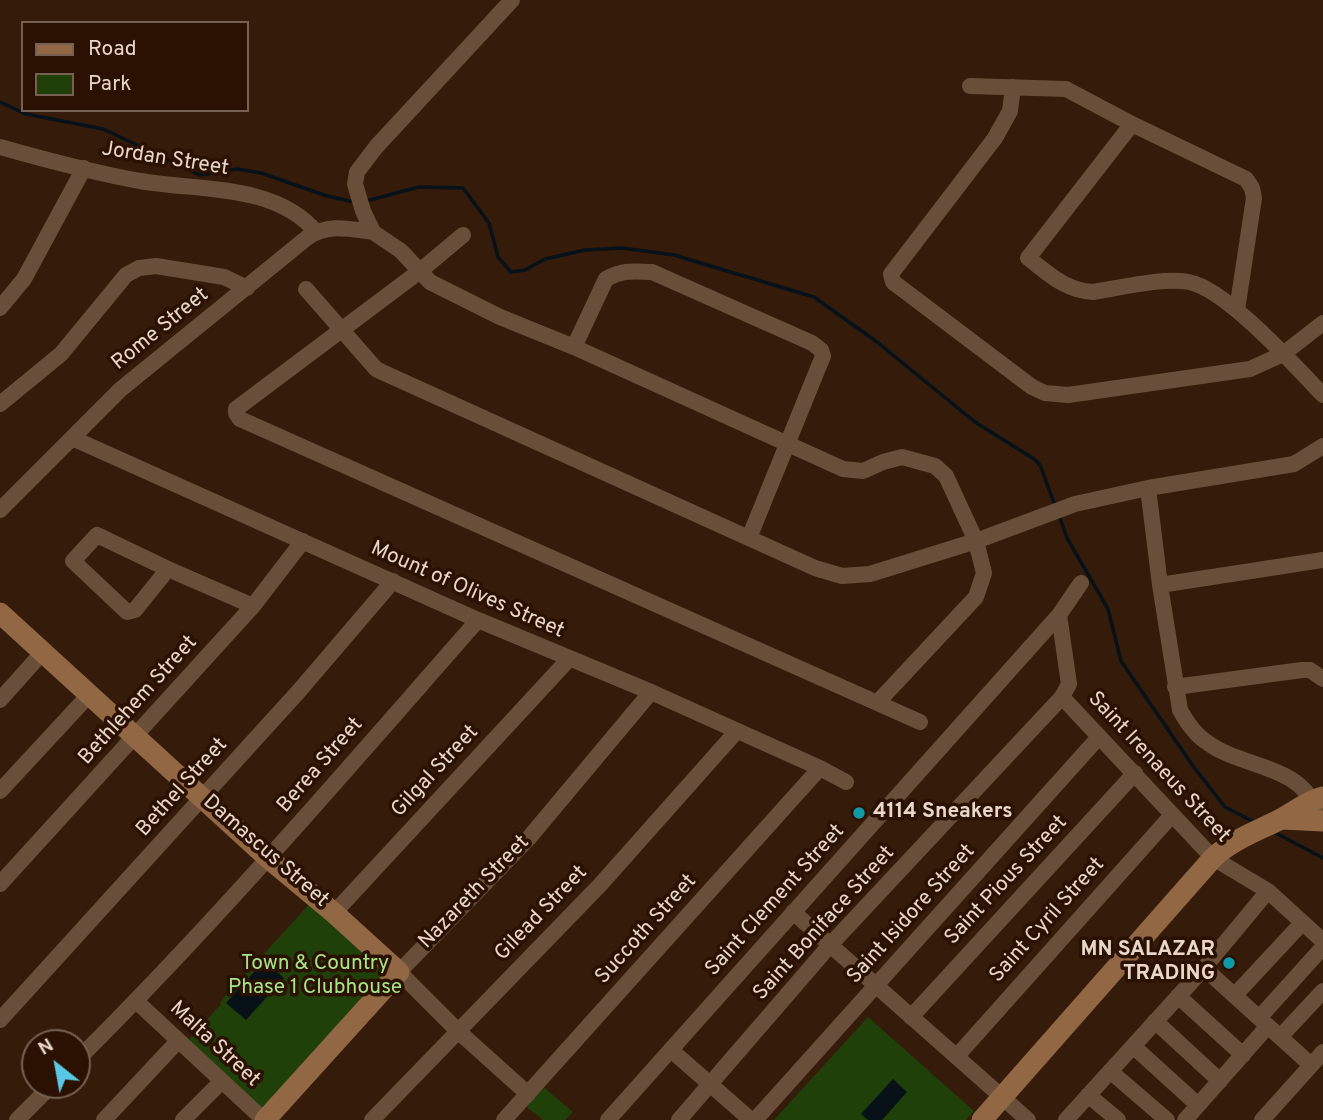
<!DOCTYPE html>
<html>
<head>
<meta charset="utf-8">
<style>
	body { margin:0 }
	#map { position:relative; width:1323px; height:1120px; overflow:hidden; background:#351b0a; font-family:Overpass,sans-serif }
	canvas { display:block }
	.legend { position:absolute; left:21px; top:21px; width:228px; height:91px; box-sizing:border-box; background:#2a1102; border:2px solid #766053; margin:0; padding:9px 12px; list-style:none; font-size:21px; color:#e9d7cc }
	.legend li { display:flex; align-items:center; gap:14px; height:35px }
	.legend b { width:35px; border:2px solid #766053 }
	.north { position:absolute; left:21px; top:1029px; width:70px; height:70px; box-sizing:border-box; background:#2a1102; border:2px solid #766053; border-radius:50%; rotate:329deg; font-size:19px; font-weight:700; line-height:28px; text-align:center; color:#e9d7cc }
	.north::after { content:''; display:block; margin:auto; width:24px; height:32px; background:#5ac8e5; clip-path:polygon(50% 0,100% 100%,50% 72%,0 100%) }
</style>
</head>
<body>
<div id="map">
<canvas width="1323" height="1120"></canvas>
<ul class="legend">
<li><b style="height:9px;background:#916744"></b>Road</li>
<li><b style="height:19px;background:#1f4009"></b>Park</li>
</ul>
<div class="north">N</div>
</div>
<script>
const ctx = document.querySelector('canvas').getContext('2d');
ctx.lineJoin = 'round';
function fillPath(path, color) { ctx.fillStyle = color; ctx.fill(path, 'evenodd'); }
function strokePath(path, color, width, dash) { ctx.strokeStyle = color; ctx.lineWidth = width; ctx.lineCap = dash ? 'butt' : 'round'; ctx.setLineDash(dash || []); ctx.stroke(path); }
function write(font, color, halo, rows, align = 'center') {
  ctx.font = font + ' Overpass,sans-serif'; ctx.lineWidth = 7; ctx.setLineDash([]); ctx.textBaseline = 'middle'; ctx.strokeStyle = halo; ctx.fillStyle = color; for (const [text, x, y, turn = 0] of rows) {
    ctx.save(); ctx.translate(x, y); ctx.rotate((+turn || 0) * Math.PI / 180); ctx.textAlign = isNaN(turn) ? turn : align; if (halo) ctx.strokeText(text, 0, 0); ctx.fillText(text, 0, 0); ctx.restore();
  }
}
fillPath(new Path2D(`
	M313,900L390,973L262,1112L188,1041L221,1004L220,1002Z
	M868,1017L974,1111L966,1120H774Z
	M541,1085L573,1112L565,1120H543L524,1105Z`), '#1f4009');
fillPath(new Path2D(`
	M264,961L284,978L246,1020L226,1003Z
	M893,1079L907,1092L882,1120H868L861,1114Z`), '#061218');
strokePath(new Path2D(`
	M0,102L26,114L103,129L200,175L237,169L261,173L327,196L354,202
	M366,201L419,187L463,188L489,223L498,257L511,272L525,270L545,259L585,250L622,248L674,255L814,297L877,342L975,422L1034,459L1040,465L1056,508
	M1059,515L1067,538L1108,609L1121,661L1193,766L1225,807L1256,823
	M1272,831L1323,858`), '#061218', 3.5);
strokePath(new Path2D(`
	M512,0L376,147L357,172L355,184L363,211L373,232L401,251L430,282L500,317L574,347L843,469L863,471L883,462L902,457L935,466L946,476L976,541L984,573L976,597L877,703
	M970,86L1066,89L1132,124L1246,179L1252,188L1254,198L1237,310
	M1013,87L1010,111L995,138L891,274L893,282L1032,387L1045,393L1068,395L1250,369L1283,354L1323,323
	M1132,124L1028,258C1049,274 1066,291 1093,292C1121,288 1162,277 1189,282C1226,289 1295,366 1323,395
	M0,147C46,160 93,173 140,181C197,191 275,183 316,232
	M463,235L420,271L236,409V413L240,419L920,722
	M306,289L376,369L382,372L815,568L842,576L870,574L976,541L1075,504L1148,488L1294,464L1323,446
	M0,308L24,279L84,168
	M574,347L606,279C622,270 635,271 652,272L812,343L821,350L823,356L749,538
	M0,404L61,354L126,275L139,268L156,266L224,277L247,288
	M72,438L478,620L651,692L820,768L846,782
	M1148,488L1160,585L1180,710C1187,723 1195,735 1208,743C1242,768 1299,764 1316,809
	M0,510L121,389L308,237C329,223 350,229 373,232
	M168,569L135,610L127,612L73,561L97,535L168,569L253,606
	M1081,583L1059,615L1069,684L1062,697L1213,858L1268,891L1323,941
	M1160,585L1323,560
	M1175,687L1302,670H1310L1323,679
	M0,700L42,653
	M0,791L89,695
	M0,884L253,606L303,541
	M793,912L1028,1120
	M334,913L569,659
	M1204,968L1311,1065
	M1235,995L1302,923
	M1178,996L1243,1055
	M136,1001L264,1120
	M911,1017L1135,773
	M1259,1018L1323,947
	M0,1020L299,691L393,581
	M1155,1021L1220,1081
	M1280,1037L1323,991
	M1133,1046L1198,1105
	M671,1050L751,1120
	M957,1056L1172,815
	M77,1060C218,920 347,769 478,620
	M1110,1071L1167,1120
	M528,1094L459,1032L399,972L528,839L651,692
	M1088,1095L1118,1120
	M17,1120L52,1085
	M104,1120L178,1041
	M183,1120L222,1081
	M372,1120L600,885L736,732
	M504,1120L820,768
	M608,1120L1059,615
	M679,1120L831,944L1062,697
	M755,1120L1099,737
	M1066,1120L1204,968L1268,891
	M1185,1120L1268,1026
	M1262,1120L1323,1052`), '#694f39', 16);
strokePath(new Path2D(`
	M0,613L268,858L334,913L399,972L265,1120
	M1282,819L1323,821
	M982,1120L1213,858C1232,840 1255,832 1279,820C1294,812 1307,801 1323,797`), '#916744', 21);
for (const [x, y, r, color] of [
	[859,813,7,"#0f9aa8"],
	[1229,963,7,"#0f9aa8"]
]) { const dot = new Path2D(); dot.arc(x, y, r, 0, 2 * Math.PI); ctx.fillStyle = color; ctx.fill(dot); strokePath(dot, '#2a1102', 2.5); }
write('21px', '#e9d7cc', '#2a1102', [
	["Jordan Street",165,160,9],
	["Rome Street",161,330,-39],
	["Mount of Olives Street",467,591,24],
	["Bethlehem Street",139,701,-48],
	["Berea Street",321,766,-49],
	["Saint Irenaeus Street",1158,768,47],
	["Gilgal Street",436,772,-47],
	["Bethel Street",183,788,-48],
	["Damascus Street",265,852,41],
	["Saint Pious Street",1007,881,-47],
	["Nazareth Street",475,893,-46],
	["Saint Clement Street",776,901,-48],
	["Gilead Street",542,914,-46],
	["Saint Isidore Street",912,915,-48],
	["Saint Cyril Street",1048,921,-48],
	["Saint Boniface Street",825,924,-48],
	["Succoth Street",647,930,-48],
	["Malta Street",214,1045,43]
]);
write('bold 21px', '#e9d7cc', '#2a1102', [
	["4114 Sneakers",873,813],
	["MN SALAZAR",1215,951,"right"],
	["TRADING",1215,975,"right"]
], 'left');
write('21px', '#a7e487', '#2a1102', [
	["Town & Country",315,965],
	["Phase 1 Clubhouse",315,989]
]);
</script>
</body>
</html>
